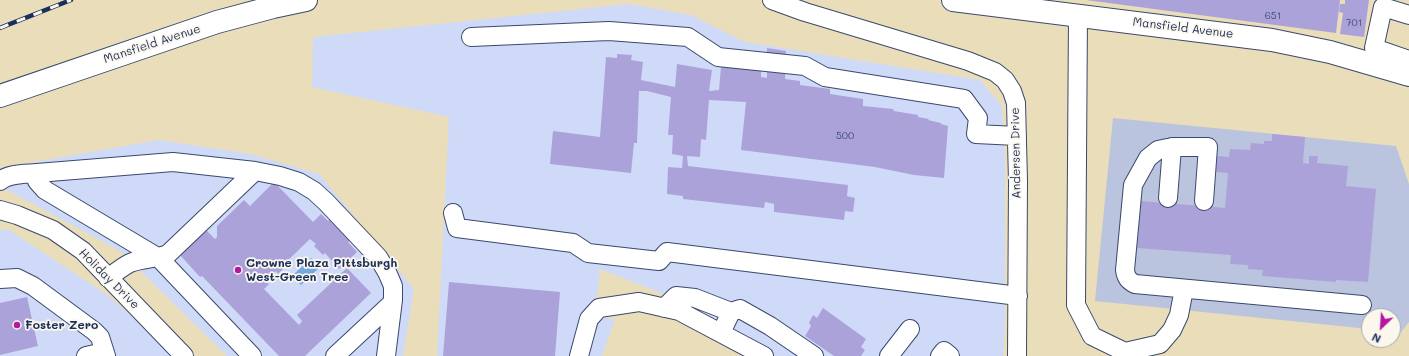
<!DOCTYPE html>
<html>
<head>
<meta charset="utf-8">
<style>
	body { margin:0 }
	#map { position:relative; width:1409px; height:356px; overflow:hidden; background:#e9deb9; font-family:Mali,sans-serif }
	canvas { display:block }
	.north { position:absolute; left:1361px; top:308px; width:40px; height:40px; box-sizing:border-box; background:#fbf7ec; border:1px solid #a1a7b3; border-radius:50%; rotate:205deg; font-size:11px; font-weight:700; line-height:16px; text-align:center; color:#1b2f5e }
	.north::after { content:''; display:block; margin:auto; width:14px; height:18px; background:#b5179e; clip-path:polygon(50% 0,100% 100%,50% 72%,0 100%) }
</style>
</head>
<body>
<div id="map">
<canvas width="1409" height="356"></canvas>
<div class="north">N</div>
</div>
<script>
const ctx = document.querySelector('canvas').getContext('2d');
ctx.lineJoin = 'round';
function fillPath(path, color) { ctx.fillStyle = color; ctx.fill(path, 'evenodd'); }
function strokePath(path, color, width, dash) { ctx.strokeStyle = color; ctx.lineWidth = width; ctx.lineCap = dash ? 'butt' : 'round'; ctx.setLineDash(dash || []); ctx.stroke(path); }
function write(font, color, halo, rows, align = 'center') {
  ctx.font = font + ' Mali,sans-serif'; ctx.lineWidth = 3.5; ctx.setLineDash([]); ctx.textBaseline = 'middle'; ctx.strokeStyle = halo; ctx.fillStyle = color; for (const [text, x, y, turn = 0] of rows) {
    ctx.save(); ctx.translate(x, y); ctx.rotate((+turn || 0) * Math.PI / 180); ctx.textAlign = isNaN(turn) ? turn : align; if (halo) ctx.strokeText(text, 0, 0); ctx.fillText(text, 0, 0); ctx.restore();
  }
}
fillPath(new Path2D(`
	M629,4L691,15L745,42L980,80L1002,106L1005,160V320L1003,356H775L661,293L600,269L595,317L615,319L602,356H437L449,117L312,87L313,37Z
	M159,140L250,154L319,174L414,289L403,356H227L120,251L0,186V168Z
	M0,229L9,230L106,294L177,356H0Z`), '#cfdaf9');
fillPath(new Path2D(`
	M1113,118L1396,146L1409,184V322L1401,332L1393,331V316H1369V329L1095,301Z`), '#bac4de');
fillPath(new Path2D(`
	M311,258L320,267L301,285L292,276Z`), '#73a8e0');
fillPath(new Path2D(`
	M1086,0H1340L1336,33Z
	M1345,0H1369L1364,37L1340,34L1343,13L1339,12L1340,4H1345Z
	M767,48L786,51L785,79L800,81V85L830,89V94L863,99V106L893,109L894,111L918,115V117L929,119L928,120L941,123V124L948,126L944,178L914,175L875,167L741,150L746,102L709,100L706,140L701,139L700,157L687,156L688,166L848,185L847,196L855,198L853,212L845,211L844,220L774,212V204L765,202L764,208L683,199V196L667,194L668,167L682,168L683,156L672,154L673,135H668L671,97L647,91H639L637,143H634L631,173L550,164L553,131L600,137L606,57L617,58V54L632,55L631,60L643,62L641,80L675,87L677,64L712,70L709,91L719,90L721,67L761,70V77L767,78Z
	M1272,134L1305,137L1303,163L1309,164V156H1318L1317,163L1348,166L1346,186L1376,189L1368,282L1336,280V282L1262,276L1263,270L1248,269V265L1230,264L1231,255L1137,248L1141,201L1225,208L1228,173L1216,172L1217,156L1229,157L1230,149L1250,150L1251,143L1264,144V141H1272Z
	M274,182L313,222L321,214L328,221L330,219L351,240L348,242L357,252L339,269L325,253L323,255L314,246L316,244L310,239L284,264L286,266L278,274L276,271L266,281L269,284L264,289L299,325L302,321L297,315L347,268L371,293L305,356H279L202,276L200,277L180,255L206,230L215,239L217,237V226L244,200L250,206Z
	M449,282L560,292L555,356H443Z
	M27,297L38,346L0,355V303Z
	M823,308L866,339L861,347L865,350L861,356H834L805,336L811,326L809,323L813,315L817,318Z`), '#aca2da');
const minor = new Path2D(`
	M772,0L805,12L968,61L995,72L1005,80L1012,91L1016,103L1018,181L1017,356
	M1078,15L1076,305L1092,336L1125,352L1160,344L1172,330L1179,315L1184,289
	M1409,15L1383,7L1374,48L1409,60
	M471,37L609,31L688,37L718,57L805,66L825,77L964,99L978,118L976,134L1017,136
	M0,181C9,173 25,174 37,173
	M1168,198L1172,147
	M1204,201L1208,147H1172L1158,150L1148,158L1133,185L1125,270C1126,278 1129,281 1135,284L1362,305
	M0,210L17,215L53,230L83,251L184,356
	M453,213L457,228L573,243L588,253L659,261L667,252L1018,296
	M108,278C115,273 122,267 130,263C142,258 156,259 168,254L255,171
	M0,279L17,278L33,286L94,331L100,337L106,356
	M664,308L676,296L695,298L731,312
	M721,333L731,312L740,309L770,326L814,356
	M86,356L104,352
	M252,356L159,258L45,190L37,181V173L173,162L255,171L280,176L299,182L314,191L326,202L378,257L387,272L393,286V300L386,356
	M335,356L392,303
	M579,356L589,319L599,308L639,302L679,311L764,356
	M889,356L910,329
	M940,356L944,351L950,356`);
const major = new Path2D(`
	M953,0L1272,40L1330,52L1409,75
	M0,96L217,22L273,7L306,0`);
strokePath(minor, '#3a496c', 20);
strokePath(major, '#3a496c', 24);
strokePath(minor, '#fff', 18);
strokePath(major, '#fff', 22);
const rail = new Path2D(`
	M0,28L71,0`);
strokePath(rail, '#1b2f5e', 4.5);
strokePath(rail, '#fbf7ec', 3, [9]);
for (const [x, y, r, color] of [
	[238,270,4,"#b5179e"],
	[17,325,4,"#b5179e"]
]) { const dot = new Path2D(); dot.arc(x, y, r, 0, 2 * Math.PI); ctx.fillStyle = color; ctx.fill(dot); strokePath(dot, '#fbf7ec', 1.5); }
write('10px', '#3f4c7d', null, [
	["651",1273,16],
	["701",1354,23],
	["500",845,136]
]);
write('12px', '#1b2f5e', '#fbf7ec', [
	["Mansfield Avenue",1183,28,7],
	["Mansfield Avenue",152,44,-18],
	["Andersen Drive",1016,153,-91],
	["Holiday Drive",109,279,45]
]);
write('bold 12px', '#1b2f5e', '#fbf7ec', [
	["Crowne Plaza Pittsburgh",246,263],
	["West-Green Tree",246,277],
	["Foster Zero",25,325]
], 'left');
</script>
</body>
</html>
